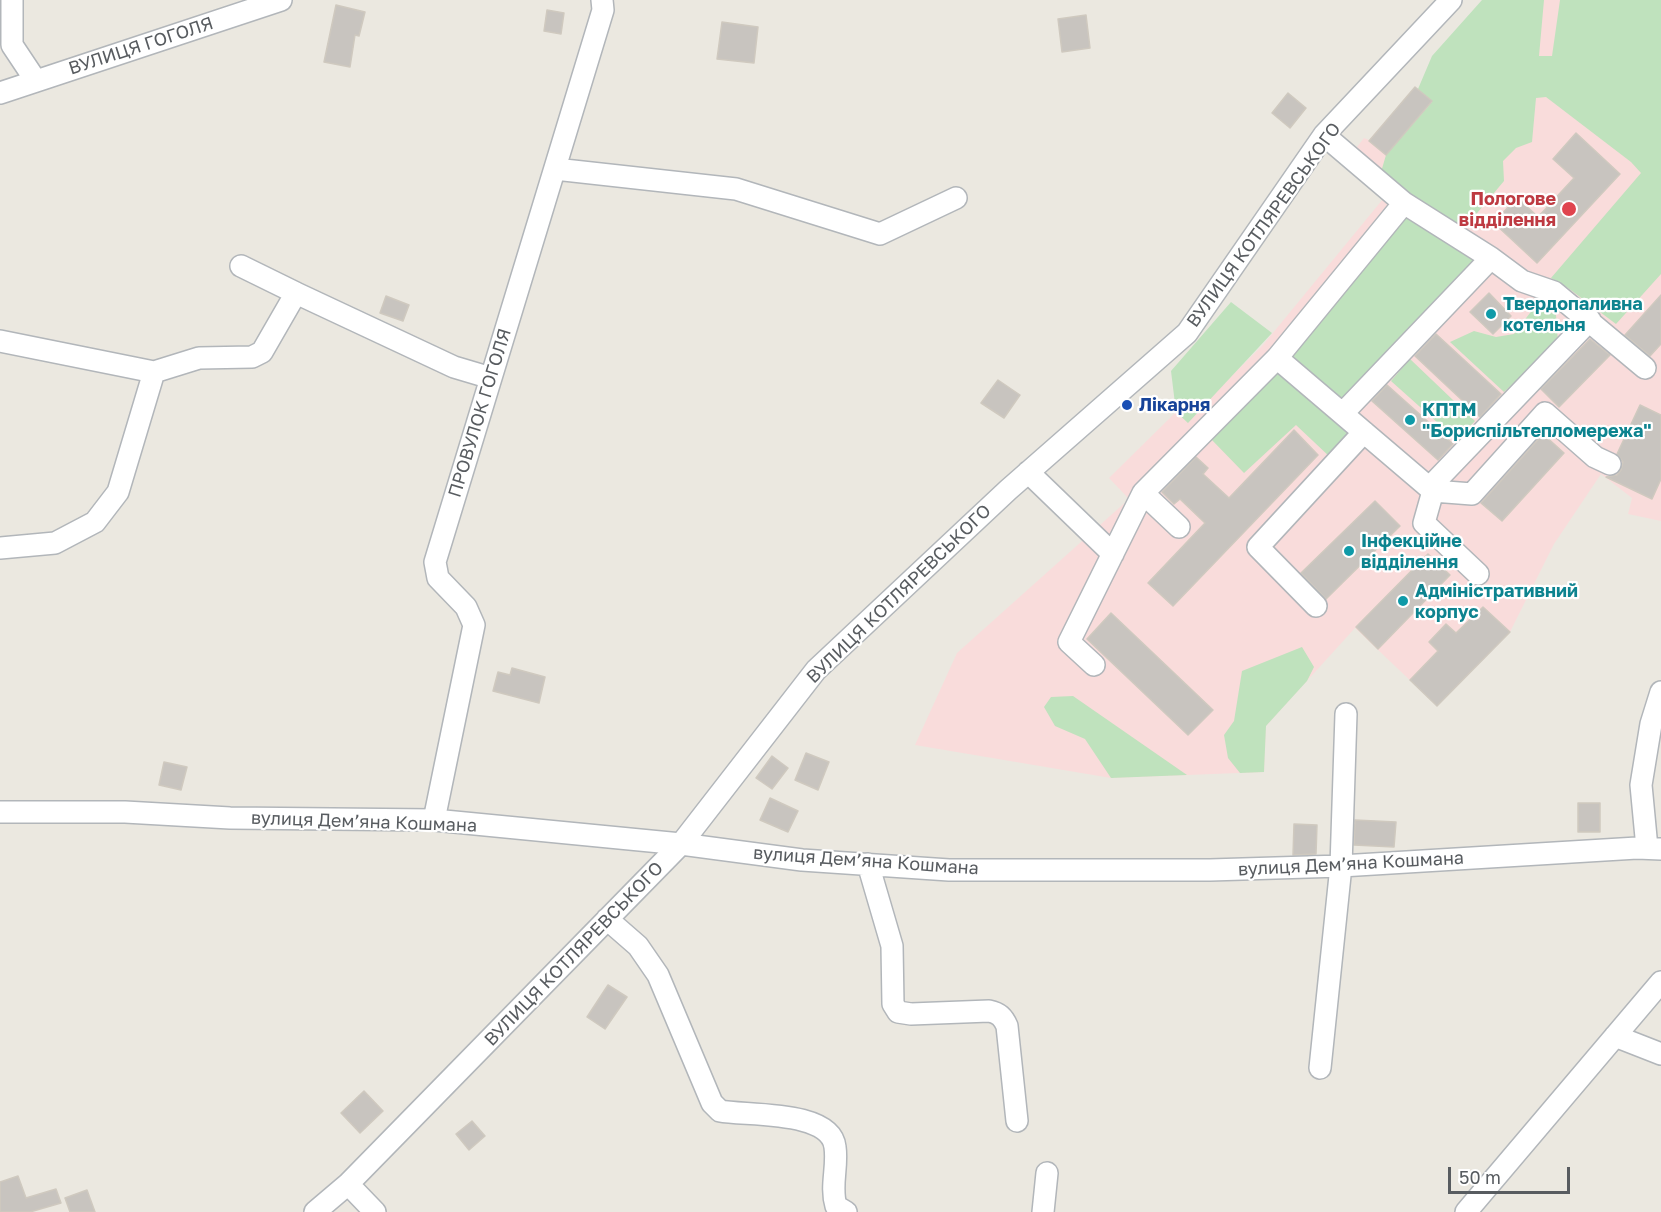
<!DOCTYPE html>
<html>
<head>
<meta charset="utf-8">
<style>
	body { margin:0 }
	#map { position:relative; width:1661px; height:1212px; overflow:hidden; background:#ebe8e0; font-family:"Golos Text",sans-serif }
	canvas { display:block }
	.scale { position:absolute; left:1448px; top:1167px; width:122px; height:27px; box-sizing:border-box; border:3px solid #585c60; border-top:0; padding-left:8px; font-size:18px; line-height:21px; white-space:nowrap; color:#585c60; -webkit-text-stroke:4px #fff; paint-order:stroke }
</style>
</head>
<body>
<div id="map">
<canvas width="1661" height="1212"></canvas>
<div class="scale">50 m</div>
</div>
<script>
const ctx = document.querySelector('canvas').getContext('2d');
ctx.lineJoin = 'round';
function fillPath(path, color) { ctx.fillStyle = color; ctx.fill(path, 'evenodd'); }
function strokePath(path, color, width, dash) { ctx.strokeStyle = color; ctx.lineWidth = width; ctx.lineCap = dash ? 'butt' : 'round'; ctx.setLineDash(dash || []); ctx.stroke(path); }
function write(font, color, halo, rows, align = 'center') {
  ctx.font = font + ' "Golos Text",sans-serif'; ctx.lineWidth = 4.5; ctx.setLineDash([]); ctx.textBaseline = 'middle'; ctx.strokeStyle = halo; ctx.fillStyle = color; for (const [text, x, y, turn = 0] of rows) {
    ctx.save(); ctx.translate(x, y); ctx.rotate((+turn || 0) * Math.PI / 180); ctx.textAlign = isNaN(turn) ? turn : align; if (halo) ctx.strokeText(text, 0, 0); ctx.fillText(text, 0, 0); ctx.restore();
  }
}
fillPath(new Path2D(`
	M1524,0H1661V521L1628,514L1632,498L1601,474L1554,544L1510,632L1437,706L1355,628L1266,726L1264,772L1111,778L915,745L957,653L1129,499L1109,478L1176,412L1186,421L1263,345L1383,199L1343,165L1364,138L1369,140L1415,87L1432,101Z`), '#f9dcdb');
fillPath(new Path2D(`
	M1482,0H1544L1539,56H1552L1560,0H1661V274L1616,324L1568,288L1551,278L1641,173L1631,162L1546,97L1536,98L1532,142L1516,148L1503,161L1504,181L1462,231L1381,172L1386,155L1432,102L1418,89L1432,56Z
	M1406,210L1475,256L1474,266L1343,404L1287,356Z
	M1231,302L1272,333L1188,423L1176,412L1171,371Z
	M1536,305L1556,315L1558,342L1504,392L1450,342L1474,331L1496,337L1514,334Z
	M1410,359L1475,421L1457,440L1391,381Z
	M1278,368L1354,434L1331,458L1296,425L1244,473L1211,439Z
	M1302,647L1314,667L1307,681L1266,726L1264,772L1240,773L1228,758L1224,735L1234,721L1242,671Z
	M1073,696L1187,775L1111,778L1085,739L1055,726L1044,707L1051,697Z`), '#bfe2bd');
const building = new Path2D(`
	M336,5L365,12L359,36L355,35L350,67L324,62Z
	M547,10L564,13L561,34L544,31Z
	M1086,15L1090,48L1062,52L1058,19Z
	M722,22L758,27L754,63L717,59Z
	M1415,87L1432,101L1386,155L1369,141Z
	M1288,93L1306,108L1290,128L1272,113Z
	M1576,133L1620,174L1537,263L1494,223L1517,197L1538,217L1574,178L1553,159Z
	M1489,293L1511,316L1493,334L1470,312Z
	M1661,295V344L1650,356L1625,335Z
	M386,296L409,305L403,321L380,313Z
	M1436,334L1501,394L1480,417L1415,356Z
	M1590,339L1610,355L1559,407L1541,389Z
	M998,380L1020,395L1004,418L981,403Z
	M1387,385L1453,444L1438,460L1372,401Z
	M1640,405L1661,415V479L1652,499L1606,477L1617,475L1621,470L1623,462L1617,454Z
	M1294,430L1318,455L1173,606L1148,583L1205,523L1180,499L1174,504L1162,492L1196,457L1208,468L1203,474L1229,498Z
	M1543,434L1564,453L1502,521L1481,503Z
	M1375,501L1400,526L1326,599L1301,573Z
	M1428,554L1450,575L1378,649L1356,627Z
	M1483,607L1510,632L1437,706L1410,680L1438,651L1429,642L1446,624L1456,633Z
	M1111,613L1213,710L1188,735L1087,639Z
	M512,668L545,677L539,703L493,691L498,672L510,675Z
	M806,753L829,762L818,790L795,780Z
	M772,756L788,768L772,789L756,778Z
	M164,762L187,767L181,790L159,785Z
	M770,798L798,811L788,832L760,820Z
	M1578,803H1600V832H1578Z
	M1355,820L1396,822L1394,847L1354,845Z
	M1294,824L1317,825L1316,854L1293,855Z
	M608,985L627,997L605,1029L587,1017Z
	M364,1091L383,1111L360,1133L341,1113Z
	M472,1121L485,1136L469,1150L456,1134Z
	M18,1176L26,1198L56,1189L61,1203L30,1212H0V1182Z
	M87,1190L95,1212H70L65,1198Z`);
fillPath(building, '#c8c4bf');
strokePath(building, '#cfc9bf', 1.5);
const minor = new Path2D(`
	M12,0V45L36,81
	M0,93L281,0
	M1324,135L1404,203L1491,258L1522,281L1554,292L1645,368
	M555,169L736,189L880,234L956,198
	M241,266L296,293
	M0,341L154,372
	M1277,358L1433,491L1424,523L1478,574
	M1343,413L1491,258
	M1028,472L1113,554
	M1429,488L1590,320
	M1433,491L1472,494L1545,413L1595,457L1610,464
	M1179,527L1143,493L1277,358L1404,203
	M0,548L55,543L95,522L118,492L154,372L199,358L252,357L262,352L296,293L454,367L491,378
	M1316,606L1258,547L1364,432
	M1094,665L1069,642L1143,493
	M0,812H125L230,818L434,820L681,844L802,860L949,870H1210L1341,866L1637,848L1661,849
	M434,820L474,625L466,607L438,578L435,562L603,10L602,0
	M1647,848L1641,785L1651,724L1661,692
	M868,864L892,946L893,1004L898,1012L911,1014L989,1011C999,1013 1003,1017 1007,1026L1017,1121
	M607,919L638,946L658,975L712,1103L720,1111C747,1116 831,1110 835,1147C838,1167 830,1186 836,1206L846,1212
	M1615,1036L1661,1054
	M1320,1068L1341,866L1346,714
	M348,1184L375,1212
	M315,1212L348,1184L681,844L816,670L1008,490L1187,333L1324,135L1451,0
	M1043,1212L1047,1173
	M1466,1212L1661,982`);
strokePath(minor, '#b2b6ba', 24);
strokePath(minor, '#fff', 21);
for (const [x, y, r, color] of [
	[1569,209,8,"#e0444e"],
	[1491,314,6,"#0f9aa8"],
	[1127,405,6,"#1a4fb4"],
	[1410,420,6,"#0f9aa8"],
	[1349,551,6,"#0f9aa8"],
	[1403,601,6,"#0f9aa8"]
]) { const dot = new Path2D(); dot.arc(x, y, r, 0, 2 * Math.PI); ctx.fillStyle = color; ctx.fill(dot); strokePath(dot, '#fff', 2); }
write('18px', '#585c60', '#fff', [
	["ВУЛИЦЯ ГОГОЛЯ",141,46,-18],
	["ВУЛИЦЯ КОТЛЯРЕВСЬКОГО",1264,225,-54],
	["ПРОВУЛОК ГОГОЛЯ",480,413,-73],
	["ВУЛИЦЯ КОТЛЯРЕВСЬКОГО",899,594,-44],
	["вулиця Демʼяна Кошмана",364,822,2],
	["вулиця Демʼяна Кошмана",866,861,4],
	["вулиця Демʼяна Кошмана",1351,864,-3],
	["ВУЛИЦЯ КОТЛЯРЕВСЬКОГО",574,954,-46]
]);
write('bold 18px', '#be3a42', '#fff', [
	["Пологове",1556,199],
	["відділення",1556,220]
], 'right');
write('bold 18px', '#0d838f', '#fff', [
	["Твердопаливна",1503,304],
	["котельня",1503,325],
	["КПТМ",1422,410],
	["\"Бориспільтепломережа\"",1422,431],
	["Інфекційне",1361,541],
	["відділення",1361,562],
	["Адміністративний",1415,591],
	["корпус",1415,612]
], 'left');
write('bold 18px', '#164399', '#fff', [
	["Лікарня",1139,405]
], 'left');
</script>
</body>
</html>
